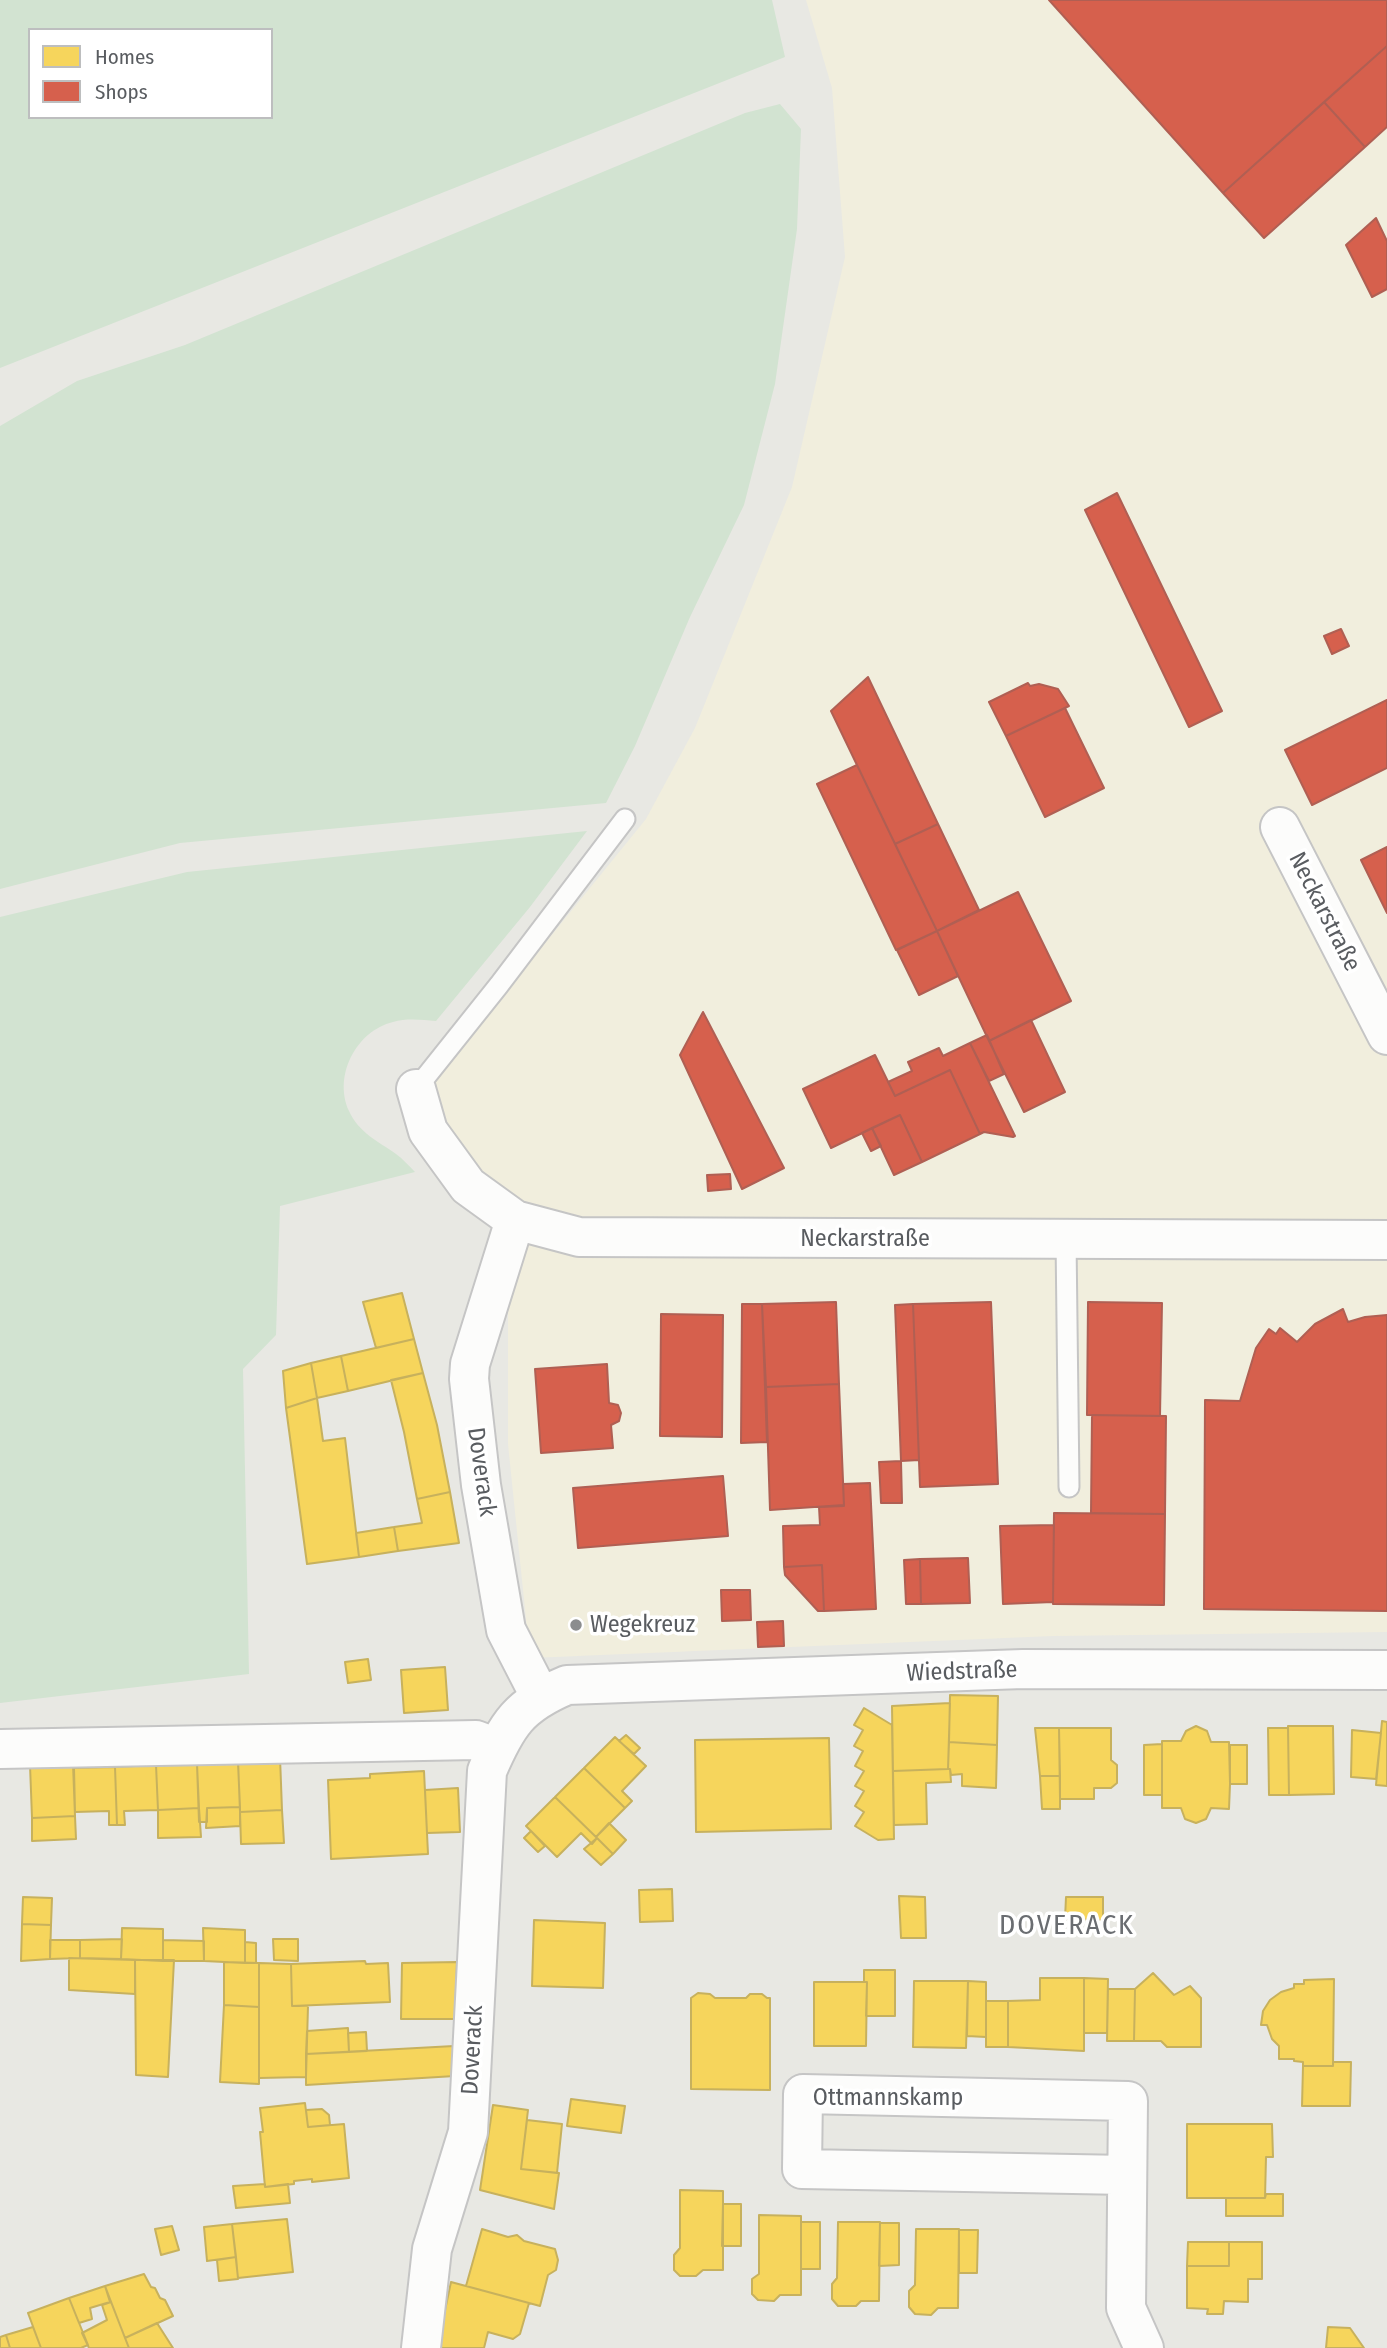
<!DOCTYPE html>
<html>
<head>
<meta charset="utf-8">
<style>
	body { margin:0 }
	#map { position:relative; width:1387px; height:2348px; overflow:hidden; background:#e8e8e3; font-family:"Fira Sans Condensed",sans-serif }
	canvas { display:block }
	.legend { position:absolute; left:28px; top:28px; width:245px; height:91px; box-sizing:border-box; background:#fff; border:2px solid #bdbebf; margin:0; padding:9px 12px; list-style:none; font-size:21px; color:#595c60 }
	.legend li { display:flex; align-items:center; gap:14px; height:35px }
	.legend b { width:35px; border:2px solid #bdbebf }
</style>
</head>
<body>
<div id="map">
<canvas width="1387" height="2348"></canvas>
<ul class="legend">
<li><b style="height:19px;background:#f6d55c"></b>Homes</li>
<li><b style="height:19px;background:#d6604d"></b>Shops</li>
</ul>
</div>
<script>
const ctx = document.querySelector('canvas').getContext('2d');
ctx.lineJoin = 'round';
function fillPath(path, color) { ctx.fillStyle = color; ctx.fill(path, 'evenodd'); }
function strokePath(path, color, width, dash) { ctx.strokeStyle = color; ctx.lineWidth = width; ctx.lineCap = dash ? 'butt' : 'round'; ctx.setLineDash(dash || []); ctx.stroke(path); }
function write(font, color, halo, rows, align = 'center') {
  ctx.font = font + ' "Fira Sans Condensed",sans-serif'; ctx.lineWidth = 7; ctx.setLineDash([]); ctx.textBaseline = 'middle'; ctx.strokeStyle = halo; ctx.fillStyle = color; for (const [text, x, y, turn = 0] of rows) {
    ctx.save(); ctx.translate(x, y); ctx.rotate((+turn || 0) * Math.PI / 180); ctx.textAlign = isNaN(turn) ? turn : align; if (halo) ctx.strokeText(text, 0, 0); ctx.fillText(text, 0, 0); ctx.restore();
  }
}
fillPath(new Path2D(`
	M806,0H1387V1632L1053,1636L530,1658L508,1444V1226L411,1102L494,1006L646,819L695,728L792,487L845,257L832,88Z`), '#f1eedd');
fillPath(new Path2D(`
	M0,0H772L785,57L0,368ZM30,30H271V117H30Z
	M780,104L801,129L797,229L775,384L744,505L690,617L635,746L606,803L180,843L0,889V426L77,381L185,345L745,113Z
	M587,831L530,907L436,1021C422,1020 407,1018 393,1022C356,1031 333,1076 349,1111C359,1133 378,1141 396,1154C403,1159 409,1166 415,1172L280,1206L276,1335L243,1369L249,1674L0,1703V917L187,872Z`), '#d2e3d1');
const homes = new Path2D(`
	M402,1293L414,1339L376,1348L363,1302Z
	M414,1339L423,1373L348,1391L341,1356Z
	M341,1356L348,1391L317,1398L311,1363Z
	M311,1363L317,1398L286,1408L283,1371Z
	M423,1373L437,1425L450,1492L417,1499L404,1432L391,1380Z
	M317,1398L323,1441L345,1438L359,1557L307,1564L286,1408Z
	M450,1492L459,1543L398,1551L394,1527L422,1523L417,1499Z
	M394,1527L398,1551L359,1557L356,1533Z
	M368,1659L371,1680L348,1683L345,1662Z
	M445,1667L448,1710L404,1713L401,1670Z
	M950,1695L998,1696L997,1745L949,1742Z
	M950,1703L948,1769L893,1771L892,1706Z
	M864,1708L892,1725L894,1839L878,1840L855,1826L864,1812L855,1806L864,1791L855,1786L864,1771L855,1766L863,1751L854,1746L863,1730L854,1725Z
	M1382,1721L1387,1722V1786L1376,1785Z
	M1196,1726L1207,1731L1211,1742H1229L1230,1784L1229,1809L1211,1808L1206,1819L1196,1823L1185,1819L1181,1808H1162V1741H1181L1186,1731Z
	M1288,1726H1333L1334,1794L1289,1795Z
	M1035,1728H1059L1060,1776H1040Z
	M1059,1728H1111V1760L1117,1765V1783L1111,1788H1094V1799H1060Z
	M1268,1728H1288L1289,1795H1269Z
	M1352,1730L1381,1733L1376,1779L1351,1777Z
	M626,1735L640,1748L634,1754L619,1741Z
	M615,1737L646,1766L622,1791L632,1801L625,1808L584,1768Z
	M829,1738L831,1829L696,1832L695,1740Z
	M949,1742L997,1745L996,1788L962,1786V1774L951,1775L950,1769H948Z
	M1162,1744V1795H1144V1745Z
	M1230,1745H1247V1784H1230Z
	M280,1757L282,1810L240,1812L238,1759Z
	M238,1763L240,1807L207,1808V1822H199L197,1764Z
	M73,1764L75,1816L32,1818L30,1765Z
	M197,1764L199,1808L158,1810L156,1765Z
	M156,1765L158,1810L124,1811L125,1825H117L115,1767Z
	M115,1767L117,1825H109V1811L75,1812L74,1768Z
	M584,1768L625,1808L596,1837L555,1797Z
	M948,1769H950L951,1782L926,1783L927,1824L894,1825L893,1771Z
	M424,1771L428,1854L331,1859L328,1780L370,1778V1774Z
	M1040,1776H1060V1809H1042Z
	M458,1788L460,1832L427,1833L425,1790Z
	M555,1797L597,1838L592,1844L581,1833L557,1857L526,1826Z
	M240,1807V1826L206,1828L207,1808Z
	M199,1808L201,1837L158,1838V1810Z
	M282,1810L284,1843L241,1844L240,1812Z
	M75,1816L76,1839L32,1841V1818Z
	M609,1823L626,1840L613,1854L596,1837Z
	M531,1831L545,1846L538,1852L524,1838Z
	M597,1838L613,1854L601,1865L584,1849Z
	M672,1889L673,1921L640,1922L639,1890Z
	M899,1896L925,1897L926,1938H901Z
	M23,1897L52,1898L51,1925L22,1924Z
	M1066,1897H1103V1920L1065,1919Z
	M534,1920L605,1923L603,1988L532,1986Z
	M22,1924L51,1925L50,1959L21,1961Z
	M122,1928L163,1929V1961L121,1959Z
	M203,1928L245,1930V1963L204,1961Z
	M122,1939L121,1959L80,1958V1940Z
	M273,1939H298V1961L274,1960Z
	M50,1940H80V1958L50,1959Z
	M163,1940L204,1941V1961H163Z
	M245,1942L256,1943V1963H245Z
	M69,1958L135,1960V1994L69,1990Z
	M135,1960H174L168,2077L136,2075Z
	M365,1961L366,1964L388,1963L390,2002L292,2006L291,1964Z
	M224,1962L259,1963V2007L224,2005Z
	M457,1962L455,2019H401L402,1963Z
	M259,1963L291,1964L292,2006H308L306,2077L259,2078Z
	M864,1970H895V2016H866L867,1982H864Z
	M1153,1973L1174,1995L1190,1986L1201,1998V2047H1167L1161,2041H1134L1135,1989Z
	M1040,1978H1084V2051L1008,2047V2001L1040,2000Z
	M1084,1978L1108,1979L1107,2033H1084Z
	M1334,1979L1333,2066H1303V2062L1294,2061V2059H1279V2046L1272,2039L1267,2025H1261L1263,2011L1270,2000L1281,1992L1294,1988V1984H1304V1980Z
	M914,1981H968L966,2048L913,2047Z
	M968,1981L986,1982V2037L967,2036Z
	M814,1982H867L866,2046H814Z
	M1108,1989H1135L1134,2041H1107Z
	M698,1993L710,1994L715,1998H746L750,1994H762L767,1998H770V2090L691,2089V1998Z
	M986,2001H1008V2047H986Z
	M224,2005L259,2007V2084L220,2082Z
	M348,2028L349,2052L306,2054L307,2031Z
	M366,2032L367,2051L349,2052L348,2033Z
	M454,2046L455,2076L306,2085V2054Z
	M1333,2062H1351L1350,2106H1302L1303,2066H1333Z
	M571,2099L625,2106L621,2133L567,2126Z
	M305,2103L308,2127L344,2124L349,2178L312,2182V2179L294,2181V2184L265,2187L260,2132H263L260,2108Z
	M493,2105L528,2110L521,2169L559,2173L554,2209L480,2190Z
	M322,2109L329,2115L330,2125L308,2127L306,2110Z
	M527,2120L562,2124L557,2173L521,2169Z
	M1187,2124H1272L1273,2157H1266L1265,2198H1187Z
	M265,2184V2187L288,2184L290,2203L236,2208L233,2186Z
	M680,2190L723,2191V2270H703L696,2276H680L674,2270V2255L680,2248Z
	M1266,2194H1283V2216H1226V2198H1265Z
	M723,2204H741V2246H722Z
	M759,2215L801,2216V2295H780L774,2301L758,2300L752,2294V2279L759,2274Z
	M287,2219L293,2272L238,2278L232,2224Z
	M801,2222H820V2269H801Z
	M838,2222H880L879,2301H861L856,2306H838L832,2299V2284L837,2278Z
	M880,2223H899V2265L879,2266Z
	M232,2224L236,2257L207,2261L204,2227Z
	M172,2226L179,2250L161,2255L155,2229Z
	M482,2229L508,2237L517,2235L524,2241L555,2249L558,2260L556,2270L548,2275L540,2306L466,2286Z
	M916,2229H959L958,2308H938L931,2315L915,2314L909,2307V2291L915,2285Z
	M959,2230H978L977,2273H959Z
	M1188,2242H1229V2266H1187Z
	M1229,2242H1262V2279H1248V2302L1224,2301L1223,2314H1207L1208,2309L1187,2308V2266H1229Z
	M236,2257L238,2279L219,2281L217,2260Z
	M144,2274L151,2287L155,2288L160,2298L165,2300L173,2316L125,2338L105,2286Z
	M451,2282L529,2303L520,2334L513,2339L488,2332L484,2348H437Z
	M105,2286L110,2302L90,2308L92,2319L79,2323L69,2298Z
	M69,2298L88,2345L81,2348H41L28,2313Z
	M111,2302L129,2348H89L82,2333L107,2320L102,2305Z
	M157,2323L173,2348H129L125,2338Z
	M33,2327L41,2348H10L6,2335Z
	M1328,2327L1350,2328L1364,2348H1326Z
	M6,2335L10,2348H0V2337Z`);
fillPath(homes, '#f6d55c');
strokePath(homes, '#c7b15d', 2);
const shops = new Path2D(`
	M1049,0H1387V46L1223,193Z
	M1387,46V127L1365,147L1324,102Z
	M1324,102L1365,147L1264,238L1223,193Z
	M1376,218L1387,241V289L1372,297L1346,245Z
	M1117,493L1222,711L1189,727L1085,510Z
	M1341,629L1349,646L1332,654L1324,636Z
	M868,677L938,824L895,844L831,711Z
	M1028,683L1030,686L1039,684L1058,689L1069,706L1006,736L989,702Z
	M1387,700V768L1312,805L1285,750Z
	M1065,708L1104,788L1045,817L1006,736Z
	M857,765L937,931L896,950L817,784Z
	M938,824L979,910L937,931L895,844Z
	M1387,847V913L1361,860Z
	M1018,892L1071,1001L989,1041L937,931Z
	M937,931L958,976L919,995L897,950Z
	M703,1012L784,1168L742,1189L680,1055Z
	M1031,1020L1065,1092L1024,1112L989,1041Z
	M987,1035L1004,1074L989,1081L970,1043Z
	M970,1043L1015,1136L1013,1137L984,1132L980,1134L950,1070L895,1096L888,1082L912,1071L908,1062L939,1048L943,1056Z
	M875,1055L895,1096L950,1070L980,1134L922,1162L900,1115L831,1148L803,1089Z
	M900,1115L922,1162L894,1175L872,1128Z
	M872,1128L881,1146L871,1151L862,1133Z
	M730,1174L731,1189L708,1191L707,1175Z
	M836,1302L839,1384L766,1387L762,1304Z
	M991,1302L998,1484L920,1487L913,1304Z
	M1088,1302L1162,1303L1160,1416L1087,1415Z
	M742,1304H762L767,1442L741,1443Z
	M913,1304L919,1460L901,1461L895,1305Z
	M1343,1309L1348,1322L1365,1317L1387,1315V1611L1204,1609L1205,1400L1240,1401L1256,1348L1269,1329L1276,1334L1280,1328L1297,1342L1315,1324Z
	M661,1314L723,1315L722,1437L660,1436Z
	M607,1364L609,1403L618,1405L621,1413L619,1421L611,1425L613,1448L541,1453L535,1369Z
	M839,1384L844,1505L770,1510L766,1387Z
	M1092,1415L1166,1416L1165,1514L1091,1513Z
	M901,1461L902,1503H881L879,1462Z
	M723,1476L728,1536L578,1548L573,1488Z
	M870,1483L876,1609L824,1611L822,1565L784,1567L783,1526L820,1525L819,1507L844,1506L843,1484Z
	M1054,1513L1165,1514L1164,1605L1053,1604Z
	M1054,1525L1053,1602L1003,1604L1000,1526Z
	M968,1558L970,1603L921,1604L920,1559Z
	M920,1559L921,1604H906L904,1560Z
	M822,1565L824,1611H818L785,1575L784,1567Z
	M721,1590H750L751,1620L722,1621Z
	M783,1621L784,1646L758,1647L757,1622Z`);
fillPath(shops, '#d6604d');
strokePath(shops, '#b05f53', 2);
const lane = new Path2D(`
	M416,1089L499,985L625,819
	M1066,1239L1069,1487`);
const street = new Path2D(`
	M1280,827L1387,1035
	M416,1089L428,1131L468,1186L515,1220L579,1237L1387,1240
	M515,1220L470,1364L469,1379L481,1485L506,1630L540,1696
	M0,1749L476,1740L497,1748
	M1127,2175L802,2169L803,2094L1128,2101L1126,2308L1144,2348
	M421,2348L432,2249L468,2132L487,1771C507,1724 519,1705 567,1685L1023,1669L1387,1670`);
strokePath(lane, '#c5c5c5', 23);
strokePath(street, '#c5c5c5', 42);
strokePath(lane, '#fcfcfb', 19);
strokePath(street, '#fcfcfb', 38);
for (const [x, y, r, color] of [
	[576,1625,7,"#8b8d8e"]
]) { const dot = new Path2D(); dot.arc(x, y, r, 0, 2 * Math.PI); ctx.fillStyle = color; ctx.fill(dot); strokePath(dot, '#fff', 2.5); }
write('24px', '#595c60', '#fff', [
	["Neckarstraße",1324,912,63],
	["Neckarstraße",865,1239],
	["Doverack",481,1472,82],
	["Wiedstraße",962,1672,-2],
	["Doverack",473,2050,-87],
	["Ottmannskamp",888,2098]
]);
write('24px', '#595c60', '#fff', [
	["Wegekreuz",590,1625]
], 'left');
ctx.letterSpacing = '2px';
write('28px', '#6a6d71', '#fff', [
	["DOVERACK",1067,1926]
]);
ctx.letterSpacing = '0px';
</script>
</body>
</html>
